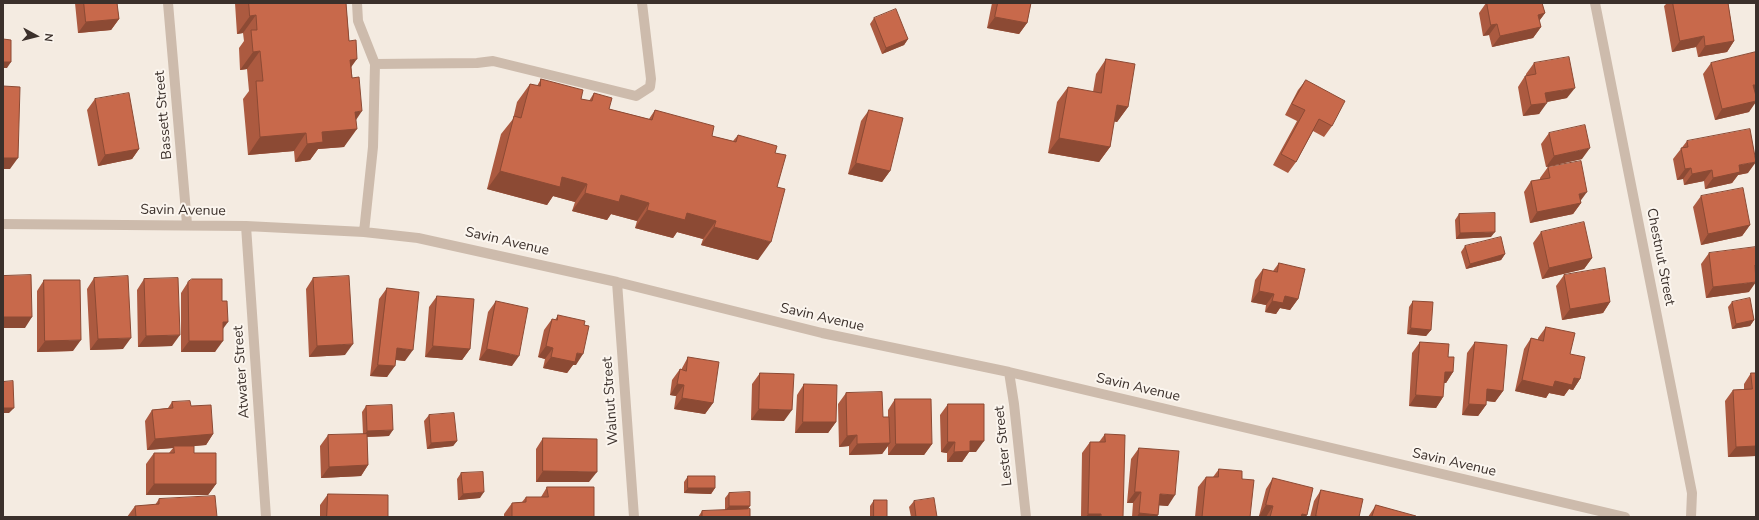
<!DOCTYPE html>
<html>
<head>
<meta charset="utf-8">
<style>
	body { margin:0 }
	#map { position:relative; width:1759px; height:520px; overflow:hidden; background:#f4ebe1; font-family:"Nunito Sans",sans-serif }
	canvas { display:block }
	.frame { position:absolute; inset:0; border:4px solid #3b302b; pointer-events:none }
	.north { position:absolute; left:16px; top:16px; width:40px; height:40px; -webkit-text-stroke:3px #fbf5ee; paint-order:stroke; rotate:97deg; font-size:11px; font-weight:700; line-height:16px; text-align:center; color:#3b302b }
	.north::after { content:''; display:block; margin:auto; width:14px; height:18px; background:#3b302b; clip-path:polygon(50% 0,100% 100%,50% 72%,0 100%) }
</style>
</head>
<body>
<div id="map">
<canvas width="1759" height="520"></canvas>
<div class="frame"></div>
<div class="north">N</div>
</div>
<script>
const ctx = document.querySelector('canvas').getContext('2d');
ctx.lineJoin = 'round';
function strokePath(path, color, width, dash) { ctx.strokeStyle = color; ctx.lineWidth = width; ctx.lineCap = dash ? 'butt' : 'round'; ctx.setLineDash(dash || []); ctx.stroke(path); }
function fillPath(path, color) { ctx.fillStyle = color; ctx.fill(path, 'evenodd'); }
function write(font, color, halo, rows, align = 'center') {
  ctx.font = font + ' "Nunito Sans",sans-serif'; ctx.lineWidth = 4; ctx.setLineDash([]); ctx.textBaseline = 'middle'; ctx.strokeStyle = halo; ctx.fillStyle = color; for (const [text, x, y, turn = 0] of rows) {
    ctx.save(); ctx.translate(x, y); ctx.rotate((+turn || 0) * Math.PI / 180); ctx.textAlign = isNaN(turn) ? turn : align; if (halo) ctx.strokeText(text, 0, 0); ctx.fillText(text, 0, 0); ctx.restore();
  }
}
strokePath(new Path2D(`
	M168,3L187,224
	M357,3L358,21L375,64
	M1595,3L1692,493L1691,517
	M3,224L246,226L364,232L418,238L617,282L822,333L1009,372L1625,517
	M246,226L266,517
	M364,232L373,147L375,64L477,63L493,61L636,96L650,87L651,79L642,3
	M617,282L634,517
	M1009,372L1014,404L1026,517`), '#cdbbac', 10);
fillPath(new Path2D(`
	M75,3H117L119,19L111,30L78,33Z
	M235,3H346L356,121L344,147L318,149L310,160L295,162L294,151L248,155L243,99L249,91L247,69L240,70L239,48L244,41L243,33L237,34Z
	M992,3H1031L1027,23L1019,34L987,28Z
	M1486,3H1542L1545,13L1539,21L1541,27L1533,38L1492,47L1489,35L1483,36L1479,13Z
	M1667,3H1728L1734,41L1727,52L1698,57L1696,47L1672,52L1664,6Z
	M874,18L908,39L904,45L882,54L870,24Z
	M1756,52V94H1755L1749,112L1715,120L1703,74L1711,63Z
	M1106,59L1128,107L1117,122L1114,121L1110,147L1099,162L1048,153L1057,102L1068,87L1093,92L1096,74Z
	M1534,63L1567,98L1546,102L1539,114L1523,116L1518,87L1525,76H1526V74Z
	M541,79L581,99L589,101L594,93L609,109L649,119L655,110L712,136L733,141L738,135L775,153L758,260L701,245L703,239L677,232L673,238L635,228L637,221L611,214L607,220L572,211L575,202L553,196L547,205L487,189L501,134L513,119L517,102L530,84L537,86Z
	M1306,80L1332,126L1324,137L1313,131L1296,162L1288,173L1273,165L1297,121L1285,115L1298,90Z
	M95,99L139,149L132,159L98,166L87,110Z
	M869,110L890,171L882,182L848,174L861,121Z
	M1549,133L1582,159L1546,167L1541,144Z
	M1687,141L1748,173L1738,175L1732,183L1705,189L1704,181L1684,185L1683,179L1677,180L1673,159Z
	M1548,167L1581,201V203L1573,214L1530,223L1524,192L1531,181L1540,180V178Z
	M1701,196L1750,225L1742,236L1701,245L1693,207Z
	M1459,214L1491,237L1456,239L1455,220Z
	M1541,232L1592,258L1584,269L1542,279L1533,243Z
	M1465,246L1505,254L1501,260L1466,269L1461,252Z
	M1709,253L1749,292L1706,298L1701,264Z
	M1279,263L1298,299L1290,310L1280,308L1276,314L1265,312L1266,305L1251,302L1255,280L1263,269L1273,271Z
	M1564,275L1610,302L1603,313L1562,320L1556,286Z
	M94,278L123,349L90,350L87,289Z
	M313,278L345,355L309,357L306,289Z
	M144,279L172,346L138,347L137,290Z
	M44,280L73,351L37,352V291Z
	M188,282L223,329L215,352H181V293Z
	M387,288L405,361L396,360L387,377L370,376L379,299Z
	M437,296L470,349L462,360L425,357L429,307Z
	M496,301L512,366L479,360L488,312Z
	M1413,301L1431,330L1426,336L1407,334L1409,307Z
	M1732,302L1754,320L1750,326L1732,329L1728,307Z
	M558,315L576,365H573L567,373L543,368L545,359L538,357L544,330L552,319L555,320Z
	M1546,327L1570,354L1580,379L1573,390L1569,389L1564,396L1549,393L1546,398L1515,391L1524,349L1531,338L1538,340V338Z
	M1420,342L1448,357L1453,372L1446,383H1444L1443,397L1436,408L1409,406L1412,353Z
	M1475,342L1503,391L1495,402L1486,401V405L1478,416L1462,415L1467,353Z
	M688,357L713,403L705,414L674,409L676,396L670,395L672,380L680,369L681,370Z
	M760,373L784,421L751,420L752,384Z
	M1751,373H1756V456L1728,457L1725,401L1733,390L1744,389V384Z
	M804,384L836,422L828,433H795L797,395Z
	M846,393L883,417H888V410L895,399L932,444L924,455H888V446L882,454L849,455V446L839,447L838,404Z
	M172,402L191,406L213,434L206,445L190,446L194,453L216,484L208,495H146V464L154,453H169L173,448L147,450L145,421L152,410L168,408Z
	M948,404L976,452H969L962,462H947V453L941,452L940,415Z
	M366,406L389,436L367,437L368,465L361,476L321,478L320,446L328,435L363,434L362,412Z
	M429,415L457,441L453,446L427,449L424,421Z
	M1105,434L1123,517H1081L1082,453L1090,442H1099Z
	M543,438L589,482H536V449Z
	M1139,448L1168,506L1159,505L1158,515L1156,517H1132L1133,503H1127L1131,459Z
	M1219,469L1242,479L1250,517H1195L1198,487L1206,477H1213Z
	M461,473L480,498L458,500L457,479Z
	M688,476L715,488L711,494L684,493V482Z
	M1273,478L1307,515L1305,517H1264L1259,516L1266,489Z
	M547,487L594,517H504V514L512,503L522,502L526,497H541Z
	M1321,490L1359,517H1310L1314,501Z
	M729,493L748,509L750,517H698L702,511L725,510V498Z
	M328,494L388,517H320V505Z
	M159,499L217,517H127L135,506L155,505Z
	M874,500L887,517H870V506Z
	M914,501L937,517H911L909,507Z
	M1376,505L1416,517H1368Z`), '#ac5a40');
fillPath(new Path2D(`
	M1545,13L1537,24L1538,15Z
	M256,15L243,33L237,34L250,16Z
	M995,17L1027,23L1019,34L987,28Z
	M119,19L111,30L78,33L86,22Z
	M1497,24L1489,35L1483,36L1491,25Z
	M1541,27L1533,38L1492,47L1500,36Z
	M1704,36L1696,47L1672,52L1680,41Z
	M908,39L904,45L882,54L886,48Z
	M1734,41L1727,52L1698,57L1705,46Z
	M260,51L247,69L240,70L253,52Z
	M357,59L344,77L350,60Z
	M3,62H11L7,68H3Z
	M1753,85H1756V94L1746,96Z
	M1575,88L1567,98L1537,104L1545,93Z
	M1756,101V102L1749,112L1715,120L1722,109Z
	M1547,103L1539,114L1523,116L1531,105Z
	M1117,105L1128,107L1117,122L1107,120Z
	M362,111L350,129H357L344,147L318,149L310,160L295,162L307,144L322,132L355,112Z
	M306,133L294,151L248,155L260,137Z
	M1059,138L1110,147L1099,162L1048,153Z
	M1590,148L1582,159L1546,167L1554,156Z
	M139,149L132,159L98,166L105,155Z
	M3,158H18L10,169H3Z
	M1756,162L1748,173L1738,175L1732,183L1705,189L1713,178L1739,165Z
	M856,163L890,171L882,182L848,174Z
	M1691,168L1683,179L1677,180L1685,169Z
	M1712,170L1704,181L1684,185L1692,174Z
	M500,171L562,177L587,184L575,202L553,196L547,205L487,189Z
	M1587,192L1579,203V194Z
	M585,193L621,195L649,203L637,221L611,214L607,220L572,211Z
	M1581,203L1573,214L1530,223L1537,212Z
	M647,210L687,213L716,221L703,239L677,232L673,238L635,228Z
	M1750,225L1742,236L1701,245L1708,234Z
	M714,227L771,242L758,260L701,245Z
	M1495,232L1491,237L1456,239L1460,233Z
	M1505,254L1501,260L1466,269L1470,264Z
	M1592,258L1584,269L1542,279L1549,268Z
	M1756,282L1749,292L1706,298L1713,287Z
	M1259,291L1274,294L1266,305L1251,302Z
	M1285,296L1298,299L1290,310L1280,308L1276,314L1265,312L1272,301Z
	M1610,302L1603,313L1562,320L1570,309Z
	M3,317H32L25,328H3Z
	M1754,320L1750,326L1732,329L1736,324Z
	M223,322H228L220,333Z
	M1411,328L1431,330L1426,336L1407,334Z
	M180,335L172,346L138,347L146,336Z
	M131,338L123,349L90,350L98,339Z
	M81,340L73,351L37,352L45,341Z
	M189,341H223L215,352H181Z
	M353,344L345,355L309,357L317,346Z
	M433,346L470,349L462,360L425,357Z
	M546,346L553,348L545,359L538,357Z
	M397,348L413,350L405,361L389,359Z
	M487,349L519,356L512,366L479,360Z
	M577,353L583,354L576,365H573L567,373L543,368L551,357Z
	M378,365L395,366L387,377L370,376Z
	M1445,372H1453L1446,383H1437Z
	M1574,378L1580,379L1573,390L1569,389L1564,396L1549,393L1546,398L1515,391L1522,380L1555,381Z
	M677,384L684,385L676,396L670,395Z
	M1487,389L1503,391L1495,402L1480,400Z
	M1416,395L1443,397L1436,408L1409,406Z
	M682,398L713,403L705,414L674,409Z
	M1469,404L1486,405L1478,416L1462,415Z
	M3,408H14L9,413H3Z
	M759,409L792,410L784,421L751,420Z
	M803,422H836L828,433H795Z
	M393,430L389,436L363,437L367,431Z
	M213,434L206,445L174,448V446L173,448L147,450L155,439Z
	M857,435L849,446L839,447L847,436Z
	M457,441L453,446L427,449L431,443Z
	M970,441H984L976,452H969L962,462H947L954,452Z
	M948,442H955L947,453L941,452Z
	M890,443L882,454L849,455L857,444Z
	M896,444H932L924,455H888Z
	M1756,446V456L1728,457L1736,447Z
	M368,465L361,476L321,478L329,467Z
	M543,471L597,472L589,482H536Z
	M154,484H216L208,495H146Z
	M688,488H715L711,494L684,493Z
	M484,492L480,498L458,500L463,494Z
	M1135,492H1141L1133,503H1127Z
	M1160,494L1175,495L1168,506L1152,505Z
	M1266,505L1273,506L1266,517L1259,516Z
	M729,506H750L746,512L725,511Z
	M1139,513L1158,515L1156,517H1137Z
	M1088,514H1101L1099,517H1086Z
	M1302,514L1307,515L1305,517H1300Z`), '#8c4a34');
const building = new Path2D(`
	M84,3H117L119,19L86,22Z
	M249,3H346L349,41L356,40L357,59L350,60L352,78L359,77L362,111L355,112L357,129L322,132L323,142L307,144L306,133L260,137L256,81H263L260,51L253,52L251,30H257L256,15L250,16Z
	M998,3H1031L1027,23L995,17Z
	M1487,3H1542L1545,13L1538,15L1541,27L1500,36L1497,24L1491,25Z
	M1673,3H1728L1734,41L1705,46L1704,36L1680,41Z
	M896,9L908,39L886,48L874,18Z
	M3,39L11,40V62H3Z
	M1756,52V85H1753L1756,96V101L1722,109L1711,63Z
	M1569,57L1575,88L1545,93L1547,103L1531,105L1525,76L1536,74L1534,63Z
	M1106,59L1135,64L1128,107L1117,105L1110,147L1059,138L1068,87L1101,93Z
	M541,79L583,90L581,99L592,101L594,93L612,98L609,109L652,120L655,110L714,126L712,136L736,142L738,135L777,146L775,153L786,155L777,187L785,189L771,242L714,227L716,221L687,213L685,220L647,210L649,203L621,195L619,202L585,193L587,184L562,177L560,187L500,171L514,116L521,118L530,84L540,86Z
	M1306,80L1345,101L1332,126L1319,119L1296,162L1281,154L1305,110L1292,104Z
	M3,86L20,87L18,158H3Z
	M129,93L139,149L105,155L95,99Z
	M869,110L903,118L890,171L856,163Z
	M1585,125L1590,148L1554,156L1549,133Z
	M1750,129L1756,162L1739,165L1740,172L1713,178L1712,170L1692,174L1691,168L1685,169L1681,148L1688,147L1687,141Z
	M1581,161L1587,192L1579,194L1581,203L1537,212L1531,181L1550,178L1548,167Z
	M1743,188L1750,225L1708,234L1701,196Z
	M1495,213V232L1460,233L1459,214Z
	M1584,222L1592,258L1549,268L1541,232Z
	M1501,237L1505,254L1470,264L1465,246Z
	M1756,247V265H1755L1756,282L1713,287L1709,253Z
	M1279,263L1305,269L1298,299L1285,296L1283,303L1272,301L1274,294L1259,291L1263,269L1277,272Z
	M1605,268L1610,302L1570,309L1564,275Z
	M31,275L32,317H3V276Z
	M128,276L131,338L98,339L94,278Z
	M349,276L353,344L317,346L313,278Z
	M178,278L180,335L146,336L144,279Z
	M192,279H222V301H227L228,322H223V341H189L188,282Z
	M44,280H80L81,340L45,341Z
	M387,288L419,292L413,350L397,348L395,366L378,365Z
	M437,296L474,299L470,349L433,346Z
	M1750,298L1754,320L1736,324L1732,302Z
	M496,301L528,308L519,356L487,349Z
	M1413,301L1433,302L1431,330L1411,328Z
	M558,315L585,321L584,325L589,326L583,354L577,353L575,362L551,357L553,348L546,346L552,319L557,320Z
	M1546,327L1575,333L1570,354L1585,357L1580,379L1574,378L1572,385L1555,381L1553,387L1522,380L1531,338L1543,341Z
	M1420,342L1449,344L1448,357H1454L1453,372H1445L1443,397L1416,395Z
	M1475,342L1507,345L1503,391L1487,389L1486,405L1469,404Z
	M688,357L719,362L713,403L682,398L684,385L677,384L680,369L686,371Z
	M760,373L794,374L792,410L759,409Z
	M1751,373H1756V446L1736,447L1733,390L1752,389Z
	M13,381L14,408H3V382Z
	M804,384L837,385L836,422H803Z
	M882,392L883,417H889L890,443L857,444V435L847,436L846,393Z
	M895,399H931L932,444H896Z
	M190,401L191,406L211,405L213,434L155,439L152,410L173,408L172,402Z
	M948,404H984V441H970V451L954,452L955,442H948Z
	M392,405L393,430L367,431L366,406Z
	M454,413L457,441L431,443L429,415Z
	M367,434L368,465L329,467L328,435Z
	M1105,434L1125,435L1123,517H1101V514H1088L1090,442H1105Z
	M543,438L597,439V472L543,471Z
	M174,446H194V453H216V484H154V453H174Z
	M1139,448L1179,451L1175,495L1160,494L1158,515L1139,513L1141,492H1135Z
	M1219,469L1242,471V479L1254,480L1250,517H1202L1206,477H1218Z
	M483,472L484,492L463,494L461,473Z
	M688,476H715V488H688Z
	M1273,478L1313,488L1307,515L1302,514L1301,517H1270L1273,506L1266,505Z
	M547,487H594V517H512V503L526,502V497H548Z
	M1321,490L1363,499L1359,517H1320L1316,516Z
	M750,492V506H729V493Z
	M328,494L388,495V517H327Z
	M215,496L217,517H136L135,506L159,504V499Z
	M934,498L937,517H916L914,501Z
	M874,500H887V517H874Z
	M1376,505L1416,516V517H1372Z
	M750,509V517H702V511Z`);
fillPath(building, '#c8694b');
strokePath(building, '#8c4a34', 1);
write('14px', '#3b302b', '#fbf5ee', [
	["Bassett Street",164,115,-95],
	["Savin Avenue",183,211,1],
	["Savin Avenue",507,242,13],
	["Chestnut Street",1660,257,79],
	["Savin Avenue",822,318,13],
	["Atwater Street",242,372,-94],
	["Savin Avenue",1138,388,13],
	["Walnut Street",611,401,-94],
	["Lester Street",1004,446,-96],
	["Savin Avenue",1454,463,13]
]);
</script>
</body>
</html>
